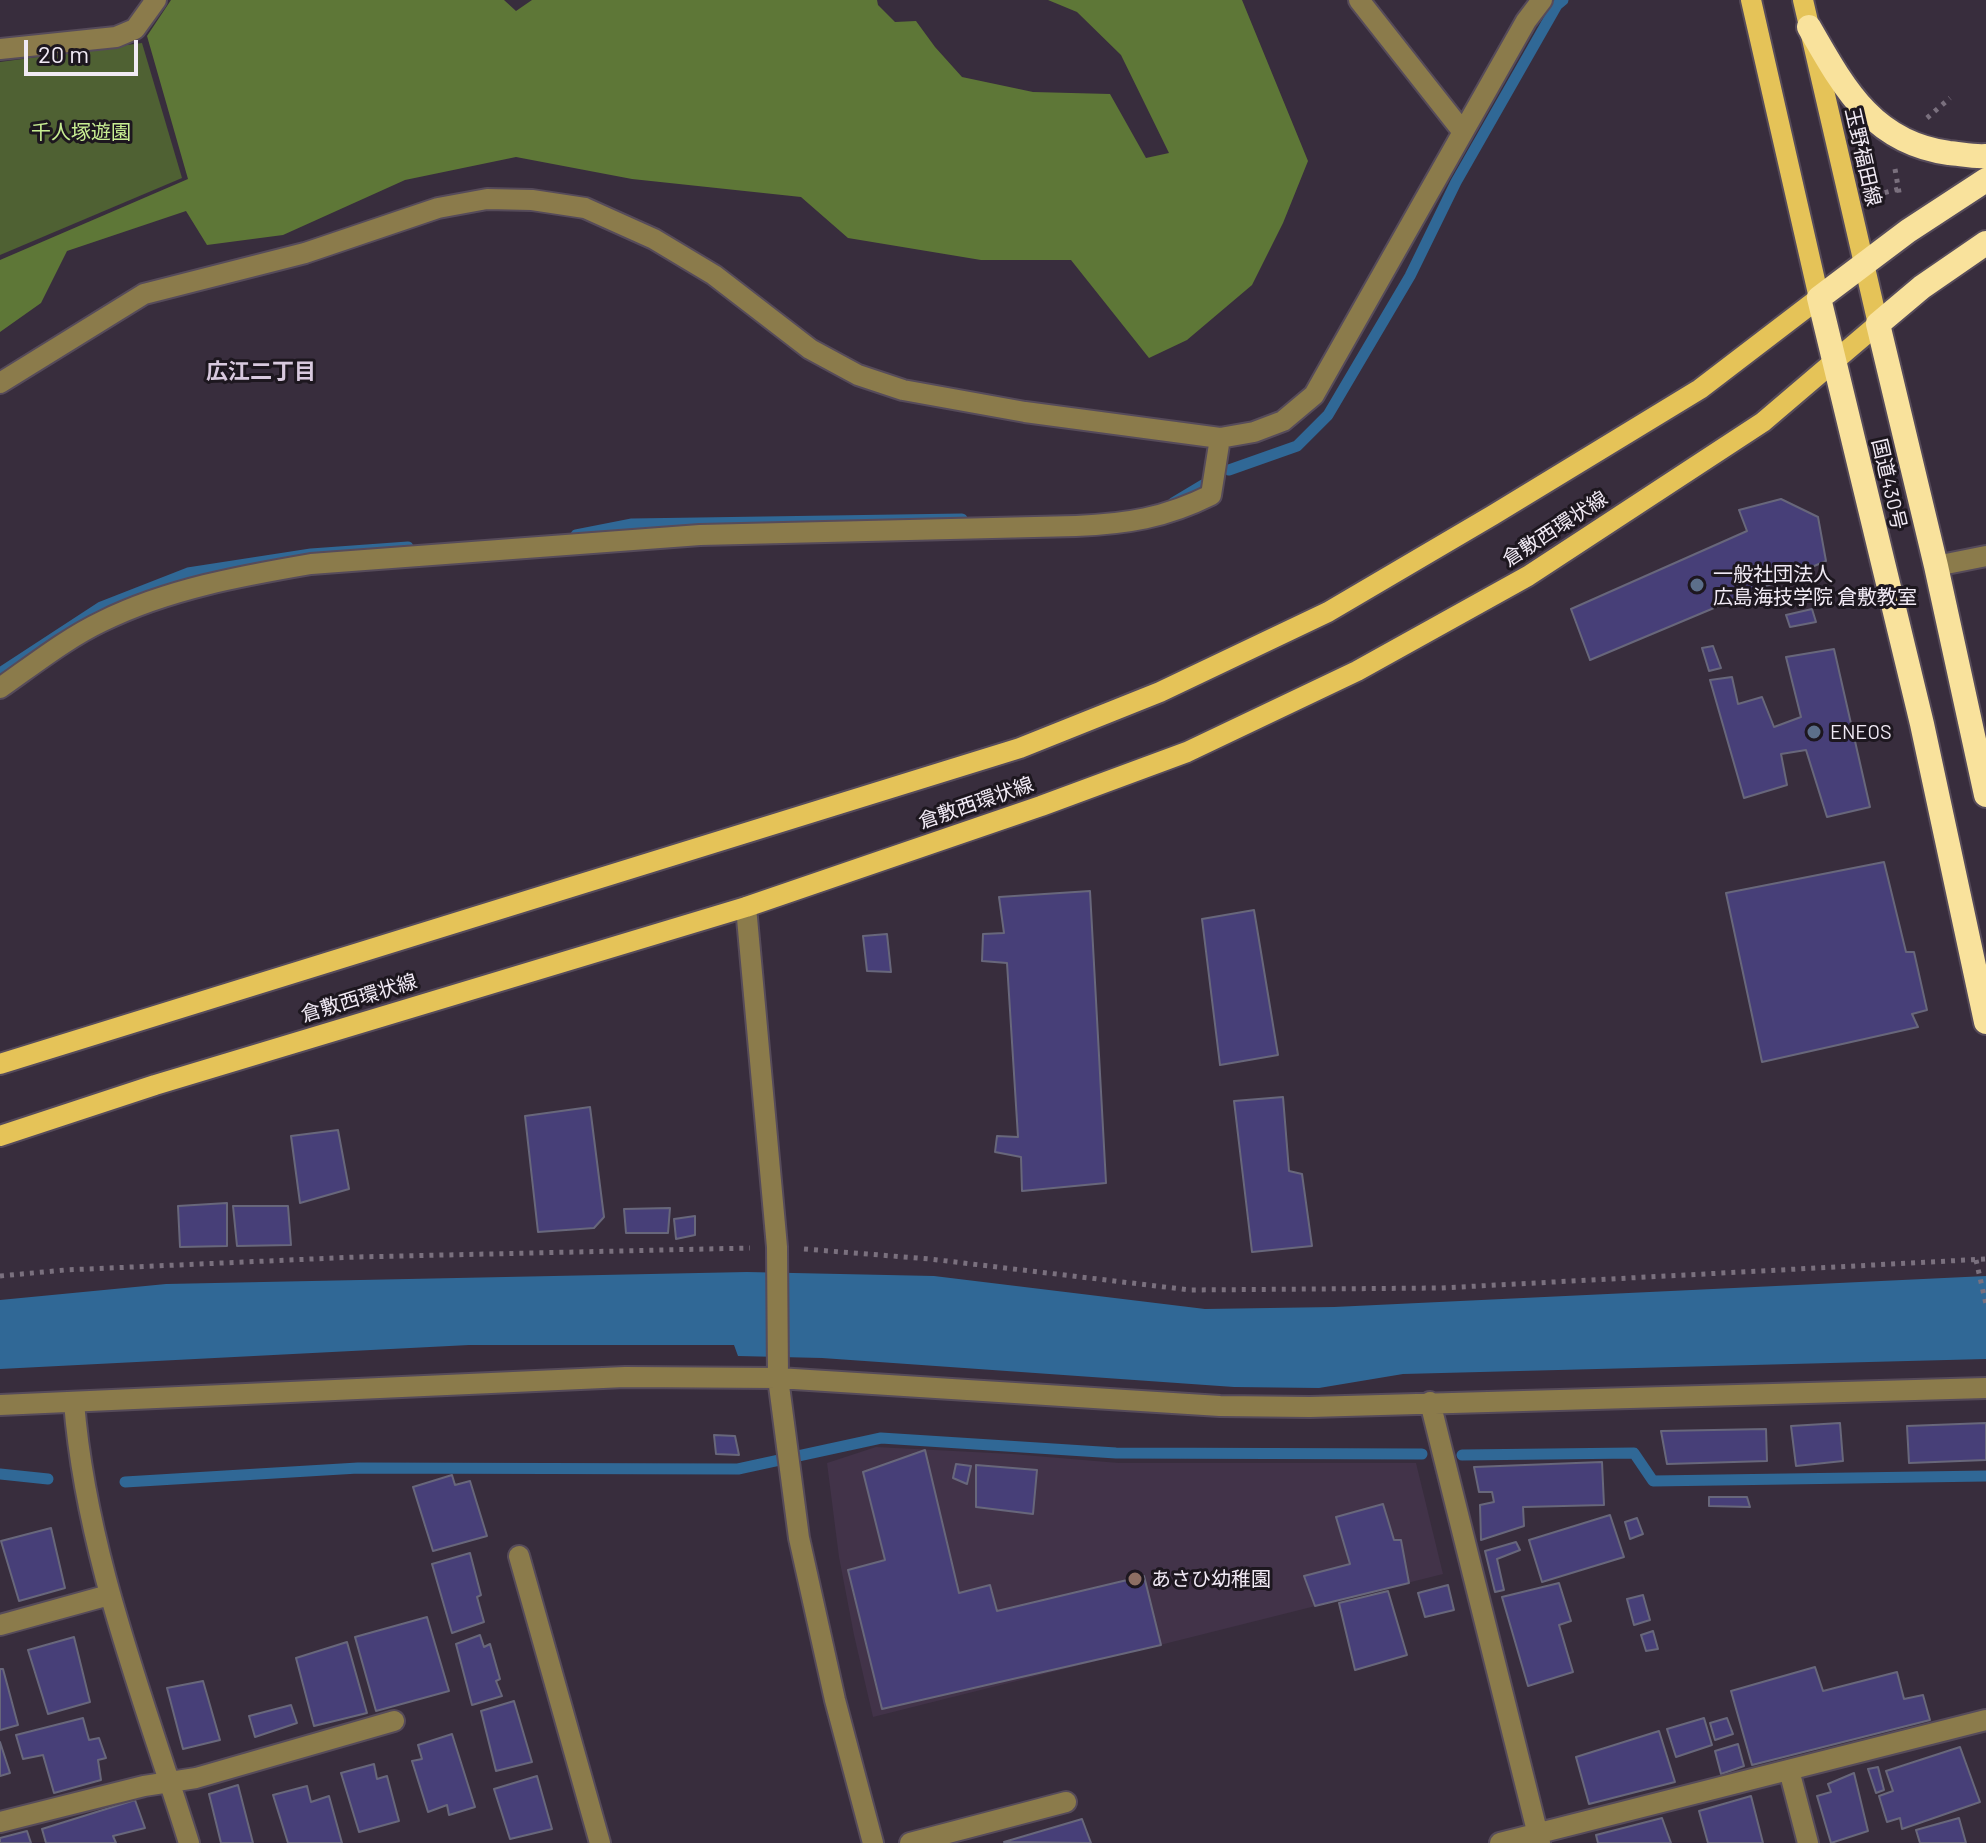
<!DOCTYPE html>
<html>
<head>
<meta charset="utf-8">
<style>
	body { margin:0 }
	#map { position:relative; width:1986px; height:1843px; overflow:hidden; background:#382d3d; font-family:Barlow,sans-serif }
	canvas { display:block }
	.scale { position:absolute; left:24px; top:40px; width:114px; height:36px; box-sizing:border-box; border:4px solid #f1eaf5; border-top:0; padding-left:10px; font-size:24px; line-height:28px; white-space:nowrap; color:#f1eaf5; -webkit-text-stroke:6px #1d171f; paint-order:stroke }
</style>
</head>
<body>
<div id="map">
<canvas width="1986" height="1843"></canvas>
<div class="scale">20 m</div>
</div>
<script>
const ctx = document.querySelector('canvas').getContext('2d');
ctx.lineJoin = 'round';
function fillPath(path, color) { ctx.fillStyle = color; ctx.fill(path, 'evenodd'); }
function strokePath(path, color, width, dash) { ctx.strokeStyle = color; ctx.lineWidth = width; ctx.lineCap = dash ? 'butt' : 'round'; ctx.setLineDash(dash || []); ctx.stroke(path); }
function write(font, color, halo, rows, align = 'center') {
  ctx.font = font + ' Barlow,"Noto Sans JP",sans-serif'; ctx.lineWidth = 6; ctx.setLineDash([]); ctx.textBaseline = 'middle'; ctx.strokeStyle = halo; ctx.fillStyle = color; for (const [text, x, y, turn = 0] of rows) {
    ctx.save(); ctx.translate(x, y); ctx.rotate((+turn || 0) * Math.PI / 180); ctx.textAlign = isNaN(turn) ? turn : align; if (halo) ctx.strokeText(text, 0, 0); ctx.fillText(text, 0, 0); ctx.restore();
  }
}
fillPath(new Path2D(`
	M876,1447L1012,1454L1119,1463H1416L1443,1574L873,1717L854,1635L839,1557L827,1463Z`), '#423349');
fillPath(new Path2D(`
	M142,43L182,178L0,255V62Z`), '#4f6133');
fillPath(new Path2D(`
	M171,0H504L516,11L532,0H877L878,5L895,22L916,21L935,47L962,77L1033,92L1110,94L1146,158L1169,153L1121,55L1077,12L1048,0H1242L1308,161L1283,223L1252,285L1187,340L1149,358L1071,260H981L848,238L801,197L632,179L516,157L405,180L283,235L207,245L186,211L67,251L41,303L0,332V260L188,179L147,36Z`), '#5e7737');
fillPath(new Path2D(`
	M747,1272L934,1276L1205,1309L1334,1307L1986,1276V1359L1403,1374L1319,1388L1234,1387L822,1358L738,1356L734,1345H469L0,1369V1300L166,1284Z`), '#306896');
strokePath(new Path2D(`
	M1229,470L1297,446L1328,415L1410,276L1456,182L1557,5L1563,0
	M1173,503L1203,485
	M576,535L632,524L962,519
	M0,673L101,607L188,573L311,554L408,547
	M1462,1455L1634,1453L1653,1481L1986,1476
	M0,1474L48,1479
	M125,1482L358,1468L738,1469L881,1438L1116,1453L1422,1454`), '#306896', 11);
const building = new Path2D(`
	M1781,499L1818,517L1826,561L1590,660L1571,609L1747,531L1739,510Z
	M1812,609L1816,622L1790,627L1786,615Z
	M1713,646L1721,668L1709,671L1702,648Z
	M1834,649L1870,807L1827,817L1806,750L1781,754L1787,785L1744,798L1710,680L1732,677L1738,704L1762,697L1774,727L1801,717L1786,657Z
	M1884,862L1906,952H1914L1927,1010L1912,1014L1918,1027L1762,1062L1726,893Z
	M1090,891L1106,1183L1022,1191L1021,1157L995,1152L997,1136L1018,1137L1007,963L982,961L983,934L1004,933L999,897Z
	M1254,910L1278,1055L1220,1065L1202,919Z
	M887,934L891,972L867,971L863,936Z
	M1283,1097L1289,1171L1302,1174L1312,1246L1252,1252L1234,1101Z
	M590,1107L604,1217L594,1228L538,1232L525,1116Z
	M338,1130L349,1189L300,1203L291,1136Z
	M227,1203V1246L180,1247L178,1206Z
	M233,1206H288L291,1245L237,1246Z
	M670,1208L668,1233H626L624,1209Z
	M695,1216V1235L676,1239L674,1219Z
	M1840,1423L1843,1461L1796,1466L1791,1426Z
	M1986,1423V1460L1909,1463L1907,1426Z
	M1766,1429L1767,1461L1667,1464L1661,1431Z
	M714,1435L735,1436L739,1455L716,1454Z
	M925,1450L959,1593L990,1585L997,1611L1144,1576L1161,1645L882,1709L848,1570L885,1560L863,1472Z
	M1602,1462L1604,1505L1523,1507L1524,1526L1481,1540L1480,1505L1494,1502L1492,1492H1479L1474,1467Z
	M956,1464L971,1466L967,1484L953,1478Z
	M976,1465L1037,1470L1033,1514L976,1507Z
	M452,1475L455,1485L470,1481L487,1536L433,1551L413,1487Z
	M1709,1497H1747L1750,1507L1709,1506Z
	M1383,1504L1394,1540H1401L1409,1583L1315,1606L1304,1576L1350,1564L1336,1517Z
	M1610,1515L1624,1557L1542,1582L1529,1540Z
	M1637,1518L1643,1534L1630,1539L1625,1522Z
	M51,1528L65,1588L19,1601L1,1541Z
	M1516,1542L1520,1550L1497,1559L1504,1590L1495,1592L1485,1551Z
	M470,1553L481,1595L477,1597L484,1622L452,1633L432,1564Z
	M1559,1583L1571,1621L1559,1625L1573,1672L1528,1686L1502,1597Z
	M1448,1585L1454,1610L1425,1617L1418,1593Z
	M1388,1591L1407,1655L1355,1670L1339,1603Z
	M1643,1595L1650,1620L1634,1625L1627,1599Z
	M427,1617L449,1691L376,1711L355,1637Z
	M1653,1631L1658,1649L1646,1651L1641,1635Z
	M480,1635L484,1647L490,1644L500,1679L496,1681L502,1696L472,1705L456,1644Z
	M74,1637L90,1702L48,1714L28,1650Z
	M347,1642L367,1713L314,1726L296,1658Z
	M1815,1667L1823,1691L1897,1672L1904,1699L1923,1695L1930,1720L1752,1765L1731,1691Z
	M0,1669H3L18,1725L0,1730Z
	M203,1681L220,1740L183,1749L167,1688Z
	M514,1701L532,1762L496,1771L481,1711Z
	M291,1705L297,1723L255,1737L249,1716Z
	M83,1718L89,1740L99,1738L106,1758L98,1760L101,1780L54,1793L43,1755L23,1759L16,1735Z
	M1704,1718L1712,1745L1676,1757L1667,1729Z
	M1727,1718L1733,1734L1715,1740L1710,1723Z
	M1659,1731L1675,1782L1589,1804L1576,1757Z
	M452,1734L475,1807L449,1815L447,1805L428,1812L412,1761L422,1759L418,1745Z
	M0,1742L10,1773L0,1776Z
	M1738,1744L1744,1766L1721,1774L1715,1751Z
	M1960,1747L1980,1802L1902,1829L1900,1818L1887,1822L1879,1796L1893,1791L1886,1771Z
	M374,1764L377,1779L387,1776L399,1821L359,1832L341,1773Z
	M1878,1767L1884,1790L1876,1793L1868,1769Z
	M1854,1773L1868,1831L1831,1843L1817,1796L1831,1792L1828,1784Z
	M537,1776L552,1829L510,1839L494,1789Z
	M238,1785L253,1843H221L209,1794Z
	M307,1786L311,1802L329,1796L342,1843H288L273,1795Z
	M1751,1796L1763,1843H1708L1699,1811Z
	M135,1800L145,1828L113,1836L116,1843H46L42,1829Z
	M1662,1818L1671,1843H1598L1596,1835Z
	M1959,1818L1966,1843H1920L1916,1830Z
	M1082,1819L1091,1843L1004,1842Z
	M27,1831L31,1843H0V1838Z`);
fillPath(building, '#473f78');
strokePath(building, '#68677b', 2);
const minor = new Path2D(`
	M1359,0L1463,132
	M0,49L116,37L135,29L156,0
	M0,383L144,294L305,253L438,208L487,199L532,200L585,208L654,239L714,275L810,349L858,375L903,390L1025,412L1220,438L1254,432L1283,421L1314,395L1526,21L1542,0
	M1936,566L1986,556
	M0,688C33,665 67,638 103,621C168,589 241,576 311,564L700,535L1076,526C1126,524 1165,518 1211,495L1220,438
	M746,907L777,1247L778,1378L799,1538L835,1700L873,1843
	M74,1402C86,1555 144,1698 189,1843
	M1430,1402L1540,1843
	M0,1405L625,1377L778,1378L1220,1406L1310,1407L1986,1388
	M519,1556L600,1843
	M0,1625L109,1595
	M1789,1770L1808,1843
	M0,1822L144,1786L196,1778L394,1721
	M910,1843L1066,1802
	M1500,1843L1986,1720`);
const major = new Path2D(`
	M0,1064L1020,748L1160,692L1328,612L1493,515L1700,389L1819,298L1751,0
	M0,1136L155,1085L746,907L1041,806L1187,752L1357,671L1528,576L1763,422L1878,324L1803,0`);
const highway = new Path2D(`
	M1809,27C1844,88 1873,143 1949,153C1961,154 1974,157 1986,156
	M1986,180L1908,231L1819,298L1922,724L1986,1022
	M1986,243L1922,287L1878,324L1936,566L1986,795`);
strokePath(minor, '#564b5a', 24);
strokePath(major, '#564b5a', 24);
strokePath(highway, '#564b5a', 28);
strokePath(new Path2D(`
	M1927,118L1950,98
	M1895,169L1900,198
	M1875,195L1899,189
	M804,1249L930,1259L1190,1290L1441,1288L1986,1259
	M1976,1260L1986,1304
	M0,1276L65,1270L357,1257L750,1248`), '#7a707e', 5, [4, 6]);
strokePath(minor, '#8b7b4b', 20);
strokePath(major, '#e5c358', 20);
strokePath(highway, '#f9e29c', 24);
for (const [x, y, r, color] of [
	[1697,585,8,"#5c6f8a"],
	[1814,732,8,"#5c6f8a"],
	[1135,1579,8,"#8d6e63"]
]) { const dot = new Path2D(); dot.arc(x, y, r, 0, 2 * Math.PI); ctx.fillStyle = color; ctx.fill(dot); strokePath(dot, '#1d171f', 3); }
write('20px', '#c9ef93', '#1d171f', [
	["千人塚遊園",81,132]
]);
write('20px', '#f1eaf5', '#1d171f', [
	["玉野福田線",1863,157,77],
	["国道430号",1889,484,77],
	["倉敷西環状線",1555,529,-33],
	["倉敷西環状線",976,803,-19],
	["倉敷西環状線",359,998,-17]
]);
write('20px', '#f1eaf5', '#1d171f', [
	["一般社団法人",1713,574],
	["広島海技学院 倉敷教室",1713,597],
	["ENEOS",1830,732],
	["あさひ幼稚園",1151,1579]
], 'left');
write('bold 22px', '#d8c9de', '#1d171f', [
	["広江二丁目",261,372]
]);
</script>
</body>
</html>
